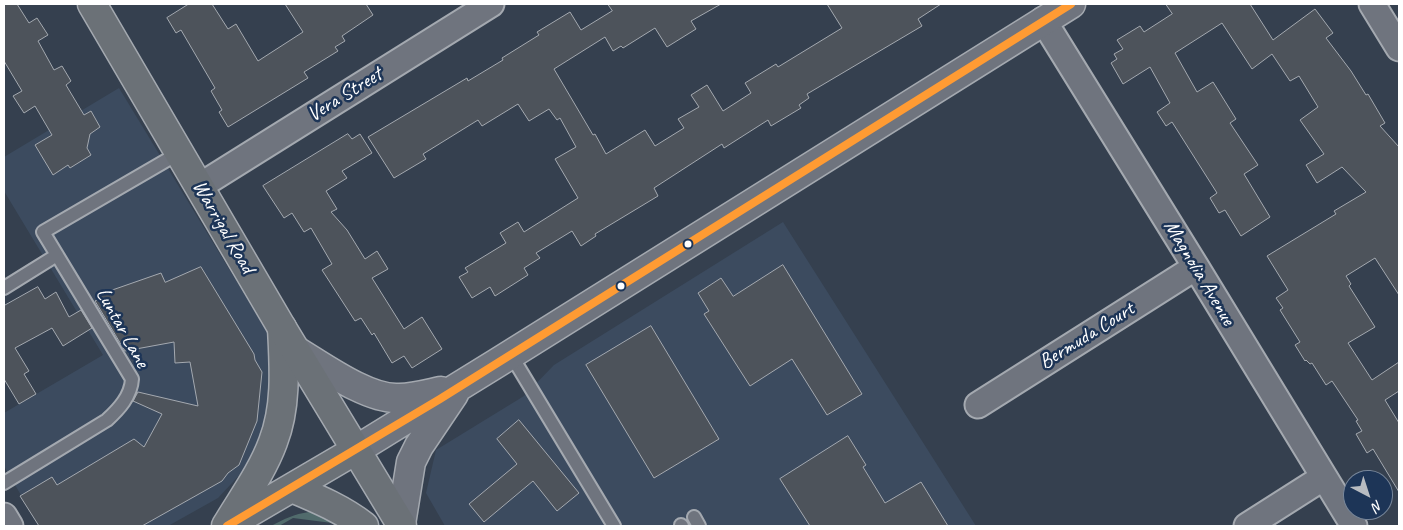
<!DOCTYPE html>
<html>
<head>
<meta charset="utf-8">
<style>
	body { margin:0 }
	#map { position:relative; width:1403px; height:530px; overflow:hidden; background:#35404f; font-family:Caveat,sans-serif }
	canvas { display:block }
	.frame { position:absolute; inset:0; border:5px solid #fff; pointer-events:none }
	.north { position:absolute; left:1343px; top:470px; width:50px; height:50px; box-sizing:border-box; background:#1d3557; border:1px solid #77869a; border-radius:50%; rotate:140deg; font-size:14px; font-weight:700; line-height:20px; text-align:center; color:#fff }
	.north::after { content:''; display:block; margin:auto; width:18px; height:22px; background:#b8bcc1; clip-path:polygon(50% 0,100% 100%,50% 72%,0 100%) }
</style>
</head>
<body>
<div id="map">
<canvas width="1403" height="530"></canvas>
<div class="frame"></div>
<div class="north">N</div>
</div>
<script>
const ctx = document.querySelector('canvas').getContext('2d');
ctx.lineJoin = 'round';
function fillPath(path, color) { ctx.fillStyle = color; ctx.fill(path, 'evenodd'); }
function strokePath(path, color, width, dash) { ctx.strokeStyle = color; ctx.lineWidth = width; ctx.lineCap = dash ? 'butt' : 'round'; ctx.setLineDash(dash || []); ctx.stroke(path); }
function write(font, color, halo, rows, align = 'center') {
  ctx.font = font + ' Caveat,sans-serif'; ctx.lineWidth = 5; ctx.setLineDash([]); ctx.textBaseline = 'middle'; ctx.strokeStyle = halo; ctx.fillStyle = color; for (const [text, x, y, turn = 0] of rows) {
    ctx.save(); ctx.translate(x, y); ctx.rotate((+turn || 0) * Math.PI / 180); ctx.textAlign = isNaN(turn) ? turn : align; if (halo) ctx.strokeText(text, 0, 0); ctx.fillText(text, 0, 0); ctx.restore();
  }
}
fillPath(new Path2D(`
	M119,88L274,343L271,425L246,468L218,498L168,526H39L4,466V413L103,355L4,191V157Z
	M783,222L976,526H445L426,493L436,450L524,396L554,365Z`), '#3c4b5f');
fillPath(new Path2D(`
	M309,512L321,513L333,518L332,523L293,518L279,526H271C284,519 294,514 309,512Z`), '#516b6c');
const building = new Path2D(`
	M4,4H17L29,23L37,18L48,35L38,41L54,70L62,66L71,81L66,85L84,115L91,111L100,127L90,134L87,148L91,155L70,168L68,165L53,175L35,145L52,135L35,106L24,113L13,96L22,91L4,61Z
	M189,4H212L228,29L236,24L258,61L303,32L285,4H366L373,15L342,36L345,41L335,47L338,51L304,72L308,78L228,127L219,112L222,110L211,91L215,88L181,30L176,33L167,18Z
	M608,4H721L691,21L696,29L667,47L655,28L623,48L621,46L613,51L605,37L554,69L593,135L595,134L606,154L645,130L655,146L684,128L678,119L699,107L691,95L707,85L723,111L751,93L745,83L776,64L778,67L842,28L827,4H941L918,19L922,26L807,94L809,98L799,105L801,108L771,126L768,120L724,148L722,144L654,188L658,196L595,234L596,236L581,246L572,231L536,253L540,258L524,268L528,275L495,296L490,287L472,298L459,277L468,272L465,268L506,243L500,233L518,222L524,232L578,198L555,159L576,147L560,118L557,120L549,109L529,121L518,104L482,126L478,120L423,154L426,159L394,178L368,137L467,78L468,81L503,60L502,58L539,35L537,32L570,12L581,30L612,11Z
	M1166,4H1250L1273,40L1315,9L1333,33L1326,38L1351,71L1366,95L1368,94L1385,123L1380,126L1399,147V295L1375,258L1346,276L1351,284L1349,286L1375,327L1348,343L1372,380L1399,362V391L1385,400L1399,423V492L1373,449L1367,453L1356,434L1362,431L1356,421L1358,420L1332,381L1326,385L1312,363L1310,364L1306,360L1305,361L1295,345L1300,342L1280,310L1283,308L1276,298L1288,290L1267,256L1336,214L1334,211L1366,192L1342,167L1317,183L1306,165L1324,154L1300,120L1318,107L1299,76L1290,81L1272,54L1252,69L1222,23L1175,53L1197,92L1213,82L1236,119L1230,123L1258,165L1244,174L1270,217L1241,236L1225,210L1219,213L1210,198L1217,193L1172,122L1166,126L1157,112L1170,103L1150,67L1123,84L1111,63L1117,59L1114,54L1123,49L1117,40L1140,26L1144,32L1172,14Z
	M348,134L352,139L360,134L372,153L342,171L347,178L326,191L337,209L331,212L347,230L365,259L377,251L388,269L372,278L404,329L422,317L442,349L412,368L404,356L392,363L374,333L372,335L361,318L355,321L322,270L332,264L311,228L304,232L292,213L284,218L263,186Z
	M783,265L862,394L827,415L792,359L750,386L704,314L709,311L698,293L721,278L733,296Z
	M201,267L254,354L255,360L262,372L257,421L239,465L228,473L222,481L142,526H39L20,496L52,477L57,485L134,439L144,447L162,414L133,401L138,392L198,406L190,362L175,363L174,342L125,351L95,301L99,299L98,295L161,273L165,282Z
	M38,287L45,299L56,292L69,317L81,310L92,328L63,346L52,328L15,348L29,371L24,374L36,394L19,404L4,379V306Z
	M651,326L719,439L654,478L586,365Z
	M519,420L579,493L557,511L533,481L484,522L469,504L517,464L497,439Z
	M848,436L866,465L863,467L885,503L921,482L948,526H810L780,479Z`);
fillPath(building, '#4d535b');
strokePath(building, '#a4a9b0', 1);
const service = new Path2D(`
	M4,288L57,255
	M511,355L614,526
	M4,483L107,420C119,409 131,396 132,379L43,232L179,153
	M694,517L699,526
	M681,525L682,526`);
const minor = new Path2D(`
	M1372,4L1399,48
	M1043,20L1196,267L1354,526
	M200,186L491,4
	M978,405L1196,267
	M4,516L10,526
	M1247,526L1324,477`);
const secondary = new Path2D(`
	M295,350C322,366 368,400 399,398C413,398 427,394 441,391
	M356,450L497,363L1071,4
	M401,524L411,462L419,446L454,394`);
const primary = new Path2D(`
	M292,488C318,499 342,509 364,526
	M228,525L356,450
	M226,526C242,499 262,472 273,442C287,406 284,366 282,328`);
const trunk = new Path2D(`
	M92,4L282,328L402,526`);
strokePath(service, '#a4a9b0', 16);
strokePath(minor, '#a4a9b0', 29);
strokePath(secondary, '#a4a9b0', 31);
strokePath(primary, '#a4a9b0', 31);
strokePath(trunk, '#a4a9b0', 31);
strokePath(service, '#6f747e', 12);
strokePath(minor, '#6f747e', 25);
strokePath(secondary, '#6f747e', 28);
strokePath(primary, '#6b7177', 28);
strokePath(trunk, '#6b7177', 28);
strokePath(new Path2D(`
	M227,526L440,399L1071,4`), '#ff9b33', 8);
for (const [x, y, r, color] of [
	[688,244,4.5,"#fff"],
	[621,286,4.5,"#fff"]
]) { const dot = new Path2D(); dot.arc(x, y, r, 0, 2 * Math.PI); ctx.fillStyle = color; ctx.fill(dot); strokePath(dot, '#1d3557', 2); }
write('21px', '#fff', '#1d3557', [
	["Vera Street",345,95,-32],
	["Warrigal Road",223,227,60],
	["Magnolia Avenue",1199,273,59],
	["Luntar Lane",122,328,61],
	["Bermuda Court",1087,336,-32]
]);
</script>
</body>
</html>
